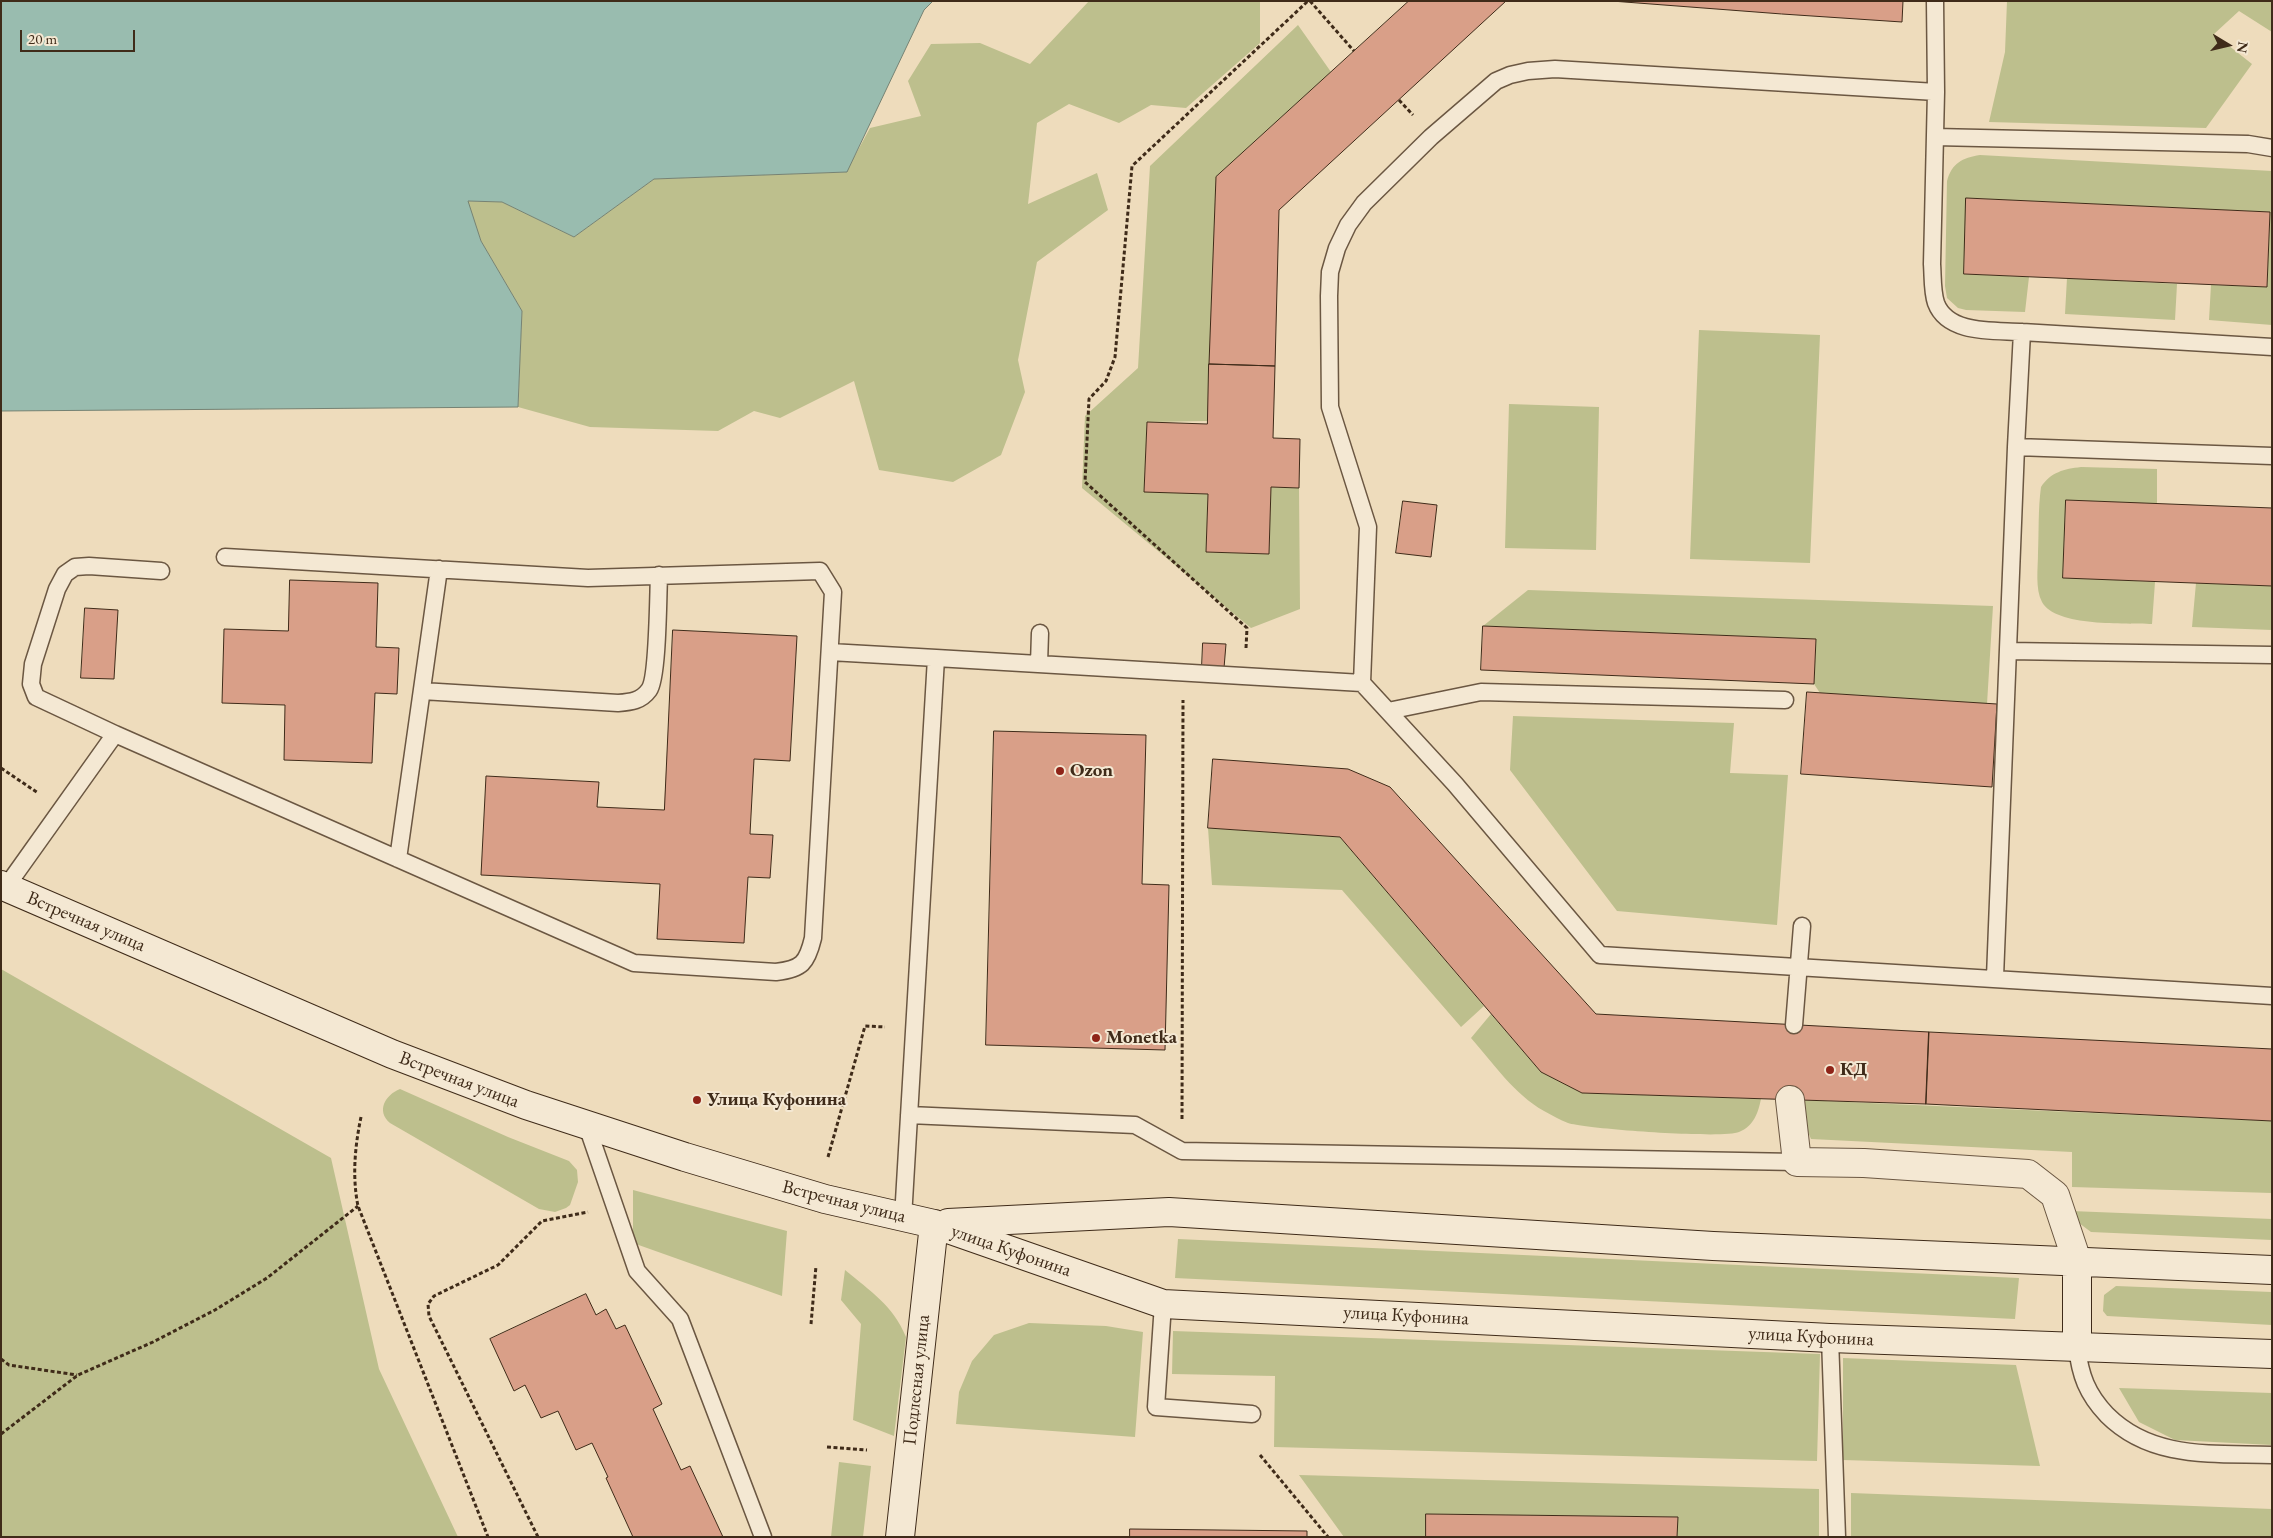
<!DOCTYPE html>
<html>
<head>
<meta charset="utf-8">
<style>
	body { margin:0 }
	#map { position:relative; width:2273px; height:1538px; overflow:hidden; background:#eedcbc; font-family:"EB Garamond",serif }
	canvas { display:block }
	.frame { position:absolute; inset:0; border:2px solid #3f2b19; pointer-events:none }
	.north { position:absolute; left:2203px; top:20px; width:50px; height:50px; -webkit-text-stroke:4px #f4e8d3; paint-order:stroke; rotate:99deg; font-size:14px; font-weight:700; line-height:20px; text-align:center; color:#3f2b19 }
	.north::after { content:''; display:block; margin:auto; width:18px; height:22px; background:#3f2b19; clip-path:polygon(50% 0,100% 100%,50% 72%,0 100%) }
	.scale { position:absolute; left:20px; top:30px; width:115px; height:22px; box-sizing:border-box; border:2px solid #3f2b19; border-top:0; padding-left:6px; font-size:15px; line-height:18px; white-space:nowrap; color:#3f2b19; -webkit-text-stroke:4px #f4e8d3; paint-order:stroke }
</style>
</head>
<body>
<div id="map">
<canvas width="2273" height="1538"></canvas>
<div class="frame"></div>
<div class="north">N</div>
<div class="scale">20 m</div>
</div>
<script>
const ctx = document.querySelector('canvas').getContext('2d');
ctx.lineJoin = 'round';
function fillPath(path, color) { ctx.fillStyle = color; ctx.fill(path, 'evenodd'); }
function strokePath(path, color, width, dash) { ctx.strokeStyle = color; ctx.lineWidth = width; ctx.lineCap = dash ? 'butt' : 'round'; ctx.setLineDash(dash || []); ctx.stroke(path); }
function write(font, color, halo, rows, align = 'center') {
  ctx.font = font + ' "EB Garamond",serif'; ctx.lineWidth = 4; ctx.setLineDash([]); ctx.textBaseline = 'middle'; ctx.strokeStyle = halo; ctx.fillStyle = color; for (const [text, x, y, turn = 0] of rows) {
    ctx.save(); ctx.translate(x, y); ctx.rotate((+turn || 0) * Math.PI / 180); ctx.textAlign = isNaN(turn) ? turn : align; if (halo) ctx.strokeText(text, 0, 0); ctx.fillText(text, 0, 0); ctx.restore();
  }
}
fillPath(new Path2D(`
	M1089,1H1260V43L1186,108L1151,105L1119,123L1069,104L1037,123L1028,204L1097,173L1108,210L1037,262L1018,360L1025,392L1001,455L953,482L879,470L854,381L780,418L754,411L718,431L590,427L518,407L522,311L481,241L467,201L502,202L574,237L654,179L846,172L870,128L921,116L908,81L931,44L980,43L1030,64Z
	M2007,1H2272V32L2239,11L2214,34L2252,64L2206,128L1989,122L2005,52Z
	M1298,25L1331,72L1216,177L1208,421L1147,422L1144,491L1208,494L1206,552L1269,554L1271,487L1299,488L1300,609L1251,628L1082,488L1085,416L1138,368L1150,166Z
	M1980,155L2272,171V325L2209,320L2211,285L2267,287L2270,212L1967,198L1964,274L2029,277L2025,312L1966,310L1958,308L1947,298L1945,286L1947,181C1952,163 1962,158 1980,155Z
	M2067,278L2177,284L2175,320L2065,314Z
	M1699,330L1820,335L1810,563L1690,559Z
	M1509,404L1599,407L1596,550L1505,548Z
	M2081,467L2157,469V504L2066,500L2063,577L2155,582L2152,624C2127,623 2055,627 2042,602C2035,589 2038,568 2038,553C2039,531 2038,509 2041,487C2051,472 2064,469 2081,467Z
	M2196,583L2272,586V630L2192,627Z
	M1528,590L1993,606L1987,704L1820,693L1814,684L1816,639L1483,626Z
	M1513,716L1734,723L1730,773L1788,775L1777,925L1617,911L1510,770Z
	M1208,828L1340,837L1484,1006L1461,1027L1342,890L1212,885Z
	M1,969L331,1158L379,1369L458,1537H1Z
	M1491,1014L1541,1072L1582,1093L1761,1099C1758,1113 1754,1126 1739,1132C1724,1139 1587,1129 1568,1123C1560,1120 1552,1115 1544,1111C1514,1094 1494,1064 1471,1038Z
	M400,1089L508,1137L569,1161L577,1170L578,1182L570,1205L566,1208L555,1212L539,1209L390,1123C376,1111 385,1095 400,1089Z
	M1802,1100L2272,1121V1193L2072,1187V1152L1811,1139L1803,1120Z
	M633,1190L787,1231L782,1296L633,1243Z
	M2071,1211L2272,1219V1240L2091,1232L2075,1220Z
	M1178,1239L2019,1278L2015,1319L1175,1278Z
	M845,1270C870,1291 893,1305 906,1337L894,1436L853,1420L861,1324L841,1300Z
	M2116,1286L2272,1292V1325L2107,1316L2103,1311L2104,1295Z
	M1029,1323L1106,1326L1143,1332L1135,1437L956,1424L959,1392L972,1361L994,1335Z
	M1173,1331L1820,1354L1817,1461L1274,1447L1275,1376L1172,1374Z
	M1843,1358L2016,1365L2040,1466L1843,1460Z
	M2119,1388L2272,1393V1445L2175,1440L2139,1422Z
	M839,1462L871,1466L863,1537H831Z
	M1299,1475L1819,1489V1537H1677V1517L1426,1514V1537H1344Z
	M1851,1493L2272,1509V1537H1851Z`), '#bdbf8d');
const water = new Path2D(`
	M1,1H933L924,10L847,172L654,179L574,237L502,202L468,201L481,241L522,311L518,407L1,411Z`);
fillPath(water, '#99bcaf');
strokePath(water, '#758273', 1);
const building = new Path2D(`
	M1409,1H1506L1279,210L1275,366L1209,364L1216,177Z
	M1612,1H1903L1902,22L1782,14Z
	M1966,198L2270,212L2267,287L1964,274Z
	M1209,364L1275,366L1273,438L1300,439L1299,488L1271,487L1269,554L1206,552L1208,494L1144,492L1147,422L1207,424Z
	M2066,500L2272,508V586L2063,578Z
	M1403,501L1437,505L1431,557L1396,553Z
	M290,580L378,583L376,647L399,648L397,694L375,693L372,763L284,760L285,705L222,703L224,629L288,631Z
	M85,608L118,610L114,679L81,678Z
	M1483,626L1816,639L1814,684L1481,670Z
	M673,630L797,636L790,761L754,759L750,834L773,835L770,878L748,877L744,943L657,939L660,884L481,875L486,776L599,782L597,807L664,810Z
	M1203,643L1226,644L1224,668L1202,666Z
	M1807,692L1997,704L1992,787L1801,774Z
	M994,731L1146,735L1142,884L1169,885L1165,1050L986,1045Z
	M1213,759L1348,769L1390,787L1596,1014L1929,1032L1926,1104L1582,1093L1541,1072L1340,837L1208,828Z
	M1929,1032L2272,1049V1121L1926,1104Z
	M586,1294L596,1315L606,1309L616,1329L625,1325L662,1404L653,1409L681,1470L690,1466L723,1537H633L606,1478L608,1477L592,1443L576,1450L558,1411L541,1418L525,1385L514,1391L490,1339Z
	M1426,1514L1678,1517L1677,1537H1426Z
	M1130,1529L1307,1531V1537H1130Z`);
fillPath(building, '#d99f88');
strokePath(building, '#3f2b19', 1);
const lane = new Path2D(`
	M1935,1L1936,92
	M1935,137L2248,144L2272,148
	M2022,332C1995,330 1948,335 1936,303C1932,291 1933,277 1932,264L1936,92L1555,69L1528,71L1510,75L1496,81L1431,137L1364,203L1348,225L1337,248L1330,272L1329,296L1330,407L1368,527L1362,683L1455,784L1600,955C1824,970 2048,981 2272,996
	M2016,447L2272,456
	M2008,651L2272,655
	M830,652L936,658
	M1039,664L1040,633
	M422,691L618,703C631,702 641,701 649,690C658,678 658,596 659,575
	M1388,711L1481,692L1785,700
	M115,734L36,697L31,684L33,664L57,589L65,574L75,567L89,566L161,571
	M398,859L439,569
	M6,887L115,734L634,963L776,972C802,969 807,963 813,938L833,592L820,571L588,578L225,557
	M1995,977L2016,447L2022,332L2272,347
	M1794,1025L1802,926
	M909,1115L1135,1125L1182,1151L1797,1162
	M587,1126L637,1271L680,1319L763,1537
	M903,1218L936,658L1362,683
	M1163,1304L1156,1407L1252,1414
	M1830,1338L1837,1537
	M2077,1347C2080,1375 2087,1394 2107,1415C2152,1460 2213,1453 2272,1455`);
const street = new Path2D(`
	M1790,1100L1797,1162L1864,1163L2028,1174L2055,1195L2077,1261`);
const secondary = new Path2D(`
	M1,885L392,1054L526,1105L685,1157L825,1199L934,1224L1163,1304L1830,1338L2272,1354
	M948,1223L1169,1212L1713,1246L2272,1270
	M2077,1347V1261
	M900,1537L934,1224`);
strokePath(lane, '#6b5742', 19);
strokePath(street, '#6b5742', 30);
strokePath(secondary, '#3f2b19', 30);
strokePath(new Path2D(`
	M1310,1L1354,51
	M1399,100L1413,115
	M1246,648L1247,628L1085,482L1089,399L1106,381L1115,357L1132,166L1308,1
	M1,768L38,793
	M361,1117C355,1146 352,1176 358,1206L488,1537
	M1182,1119L1183,700
	M828,1157L865,1026L885,1027
	M811,1324L816,1266
	M1,1359L9,1365L77,1375
	M1,1434L78,1375L153,1342L215,1310L267,1278L358,1206
	M827,1447L867,1450
	M1260,1455L1328,1537
	M538,1537L429,1316L428,1304L434,1296L498,1265L542,1221L588,1212`), '#3f2b19', 3, [4, 2.5]);
strokePath(lane, '#f4e8d3', 16);
strokePath(street, '#f4e8d3', 28);
strokePath(secondary, '#f4e8d3', 28);
for (const [x, y, r, color] of [
	[1060,771,5,"#8f2418"],
	[1096,1038,5,"#8f2418"],
	[1830,1070,5,"#8f2418"],
	[697,1100,5,"#8f2418"]
]) { const dot = new Path2D(); dot.arc(x, y, r, 0, 2 * Math.PI); ctx.fillStyle = color; ctx.fill(dot); strokePath(dot, '#f4e8d3', 2); }
write('bold 19px', '#3f2b19', '#f4e8d3', [
	["Ozon",1070,771],
	["Monetka",1106,1038],
	["КД",1840,1070],
	["Улица Куфонина",707,1100]
], 'left');
write('19px', '#3f2b19', '#f4e8d3', [
	["Встречная улица",86,922,23],
	["Встречная улица",459,1080,21],
	["Встречная улица",844,1202,14],
	["улица Куфонина",1011,1251,19],
	["улица Куфонина",1406,1316,3],
	["улица Куфонина",1811,1337,3],
	["Подлесная улица",917,1380,-84]
]);
</script>
</body>
</html>
